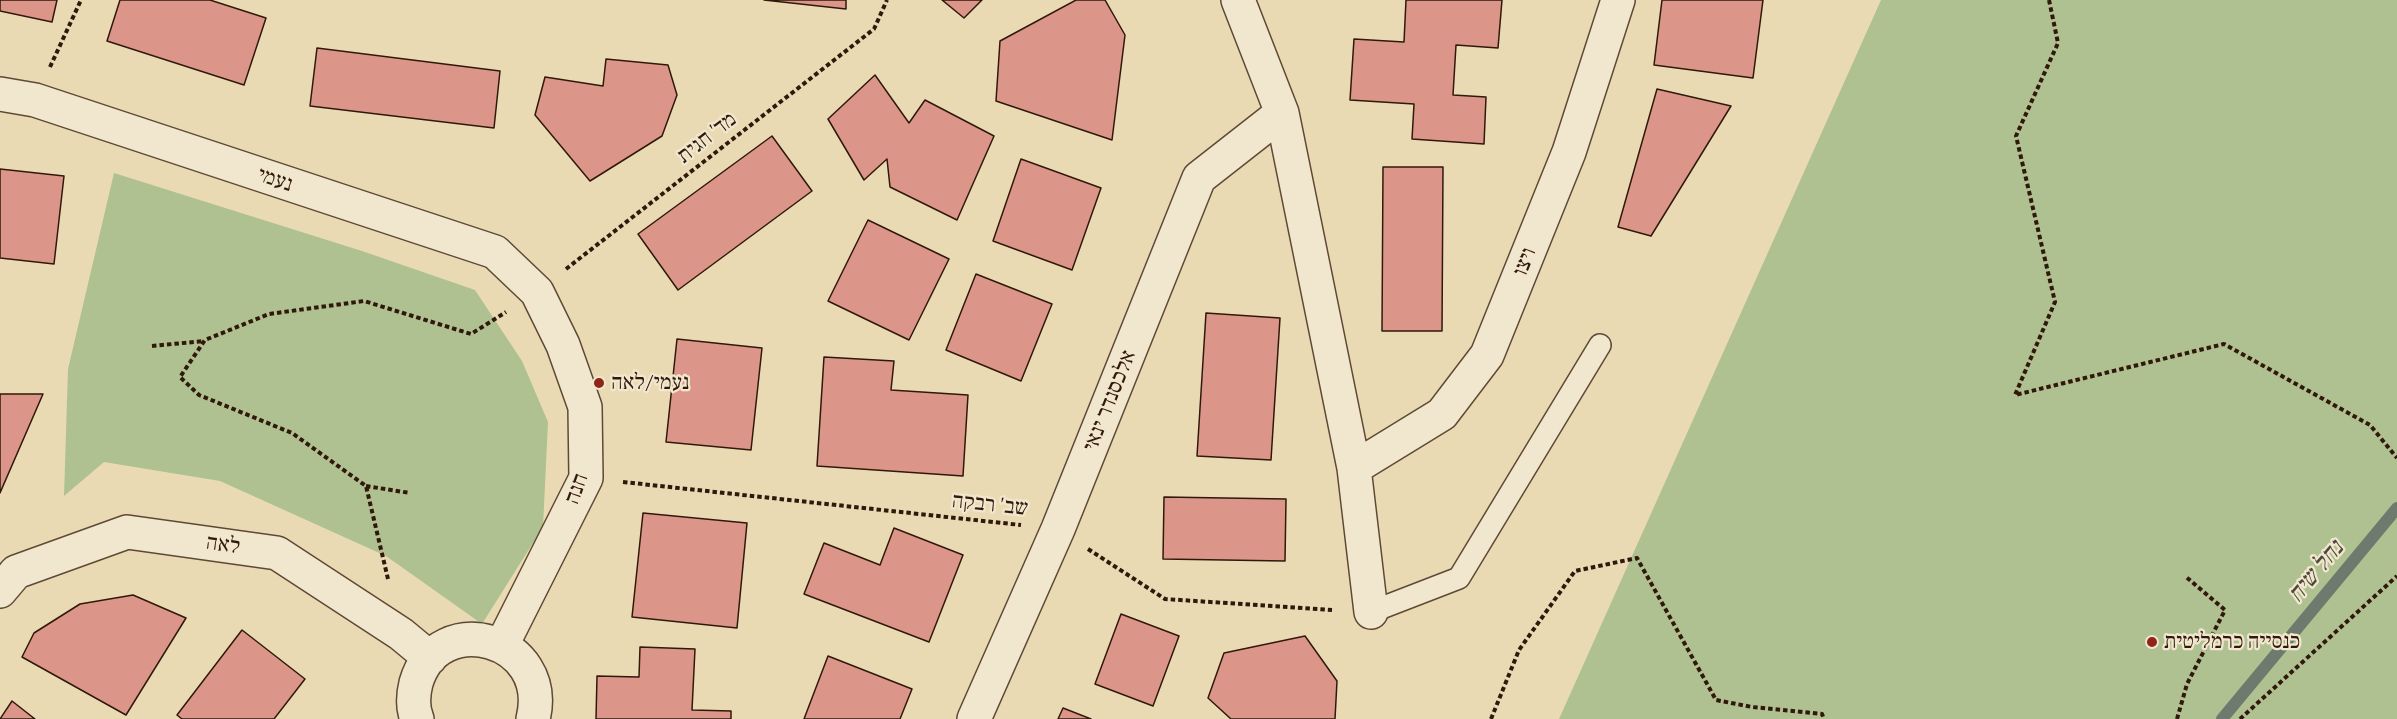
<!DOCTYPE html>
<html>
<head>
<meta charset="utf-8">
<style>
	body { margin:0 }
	canvas { display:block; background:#e9dab4 }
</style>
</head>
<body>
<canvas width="2397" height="719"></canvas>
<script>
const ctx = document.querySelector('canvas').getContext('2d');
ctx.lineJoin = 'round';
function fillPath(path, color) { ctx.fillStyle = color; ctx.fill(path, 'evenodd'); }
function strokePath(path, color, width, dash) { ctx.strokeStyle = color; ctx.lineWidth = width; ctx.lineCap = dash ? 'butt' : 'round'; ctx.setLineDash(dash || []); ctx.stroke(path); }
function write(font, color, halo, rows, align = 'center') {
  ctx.font = font + ' "EB Garamond","Frank Ruhl Libre",serif'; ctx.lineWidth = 4.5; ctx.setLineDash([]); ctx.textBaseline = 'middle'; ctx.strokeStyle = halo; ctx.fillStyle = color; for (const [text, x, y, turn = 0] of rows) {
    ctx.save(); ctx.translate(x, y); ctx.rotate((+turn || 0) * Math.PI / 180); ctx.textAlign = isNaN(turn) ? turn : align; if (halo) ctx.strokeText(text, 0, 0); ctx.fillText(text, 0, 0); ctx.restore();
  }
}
fillPath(new Path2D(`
	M1881,0H2397V719H1559Z
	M114,173L362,251L475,290L522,361L548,422L543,527L482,624L386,556L220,481L104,462L64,496L68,369Z`), '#b0c191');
strokePath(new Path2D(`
	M2222,719L2397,508`), '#6e7a6d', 12);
const building = new Path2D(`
	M0,0H57L52,22L0,11Z
	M120,0H210L266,18L244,85L107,41Z
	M764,0H846V9Z
	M942,0H982L964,18Z
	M1076,0H1105L1125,35L1112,140L996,101L1000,41Z
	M1406,0H1502L1498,48L1456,45L1453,95L1486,97L1484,144L1412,139L1414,104L1350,100L1354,39L1404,42Z
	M1662,0H1763L1753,78L1654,65Z
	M317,48L500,71L494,128L310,106Z
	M606,59L668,65L677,95L662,136L590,181L535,115L545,77L603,86Z
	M875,75L909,123L925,100L994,136L957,220L890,187L887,159L864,180L828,119Z
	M1657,89L1731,106L1651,236L1618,227Z
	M772,136L812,191L678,290L638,234Z
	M1021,159L1101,188L1072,270L993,241Z
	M1383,167H1443L1442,331H1382Z
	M0,169L64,176L54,264L0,258Z
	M868,220L949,259L909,340L828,301Z
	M976,274L1052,304L1021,381L946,350Z
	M1206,313L1280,318L1271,460L1197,456Z
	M677,339L762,348L751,450L666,442Z
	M824,357L894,361L891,390L968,395L963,476L817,466Z
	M0,394H43L0,493Z
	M1164,497L1286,499L1285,561L1163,559Z
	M643,513L747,523L737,628L632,617Z
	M894,528L963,555L929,642L804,594L824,543L880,565Z
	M133,595L186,618L126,715L22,657L34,633L80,604Z
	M1121,614L1179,636L1153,706L1095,684Z
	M242,630L305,679L274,719H182L177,715Z
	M1305,636L1337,681L1335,719H1231L1208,698L1224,653Z
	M640,647L695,649L692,710L731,711V719H596L597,676L639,677Z
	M828,656L912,689L900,719H804Z
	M12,701L35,719H0Z
	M1063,708L1091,719H1058Z`);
fillPath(building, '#dc9689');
strokePath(building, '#30190b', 1.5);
const service = new Path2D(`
	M1371,612L1459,578L1600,345`);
const minor = new Path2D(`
	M1238,0L1282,113L1354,468L1442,414L1487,355L1569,152L1618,0
	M0,94L35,100L495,252L537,292L563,345L585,407L586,478L502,645
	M1354,468L1371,612
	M974,719L1058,529L1199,178L1282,113`);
const tertiary = new Path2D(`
	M0,591L16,572L127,532L277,553L401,634L430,658
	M417,719C412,707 413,695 416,683C438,607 553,638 533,719`);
strokePath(service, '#5e4935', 24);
strokePath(minor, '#5e4935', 36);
strokePath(tertiary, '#5e4935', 36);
strokePath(new Path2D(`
	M2049,0L2058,43L2016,136L2055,302L2015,395L2224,344L2370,425L2397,458
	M50,67L81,0
	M566,269L874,29L887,0
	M152,346L204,341
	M623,482L1021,525
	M366,486L410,493
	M1088,549L1165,599L1332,610
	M388,579L366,486L292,433L199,395L180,377L205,340L269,314L364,301L471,334L506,312
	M1491,719L1519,650L1575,571L1637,558L1716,700L1752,707L1822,714L1824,719
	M2177,719L2187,684L2225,610L2185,576
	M2240,719L2397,576`), '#30190b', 4, [4.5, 3]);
strokePath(service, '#f1e7ce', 21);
strokePath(minor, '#f1e7ce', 33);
strokePath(tertiary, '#f1e7ce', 33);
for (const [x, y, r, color] of [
	[599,383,6,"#8f2418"],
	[2152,642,6,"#8f2418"]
]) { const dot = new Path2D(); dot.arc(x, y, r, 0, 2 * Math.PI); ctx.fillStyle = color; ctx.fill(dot); strokePath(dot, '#f1e7ce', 2); }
write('22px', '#30190b', '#f1e7ce', [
	["מד' חגית",707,138,-38],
	["נעמי",275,180,18],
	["ויצו",1525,262,-68],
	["אלכסנדר ינאי",1110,401,-68],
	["חנה",577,489,-70],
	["שב' רבקה",990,505,6],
	["לאה",223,545,8]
]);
write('22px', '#30190b', '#f1e7ce', [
	["נעמי/לאה",611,383],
	["כנסייה כרמליטית",2164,642]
], 'left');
write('italic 24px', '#4f493c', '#f1e7ce', [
	["נחל שיח",2316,572,-50]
]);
</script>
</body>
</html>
